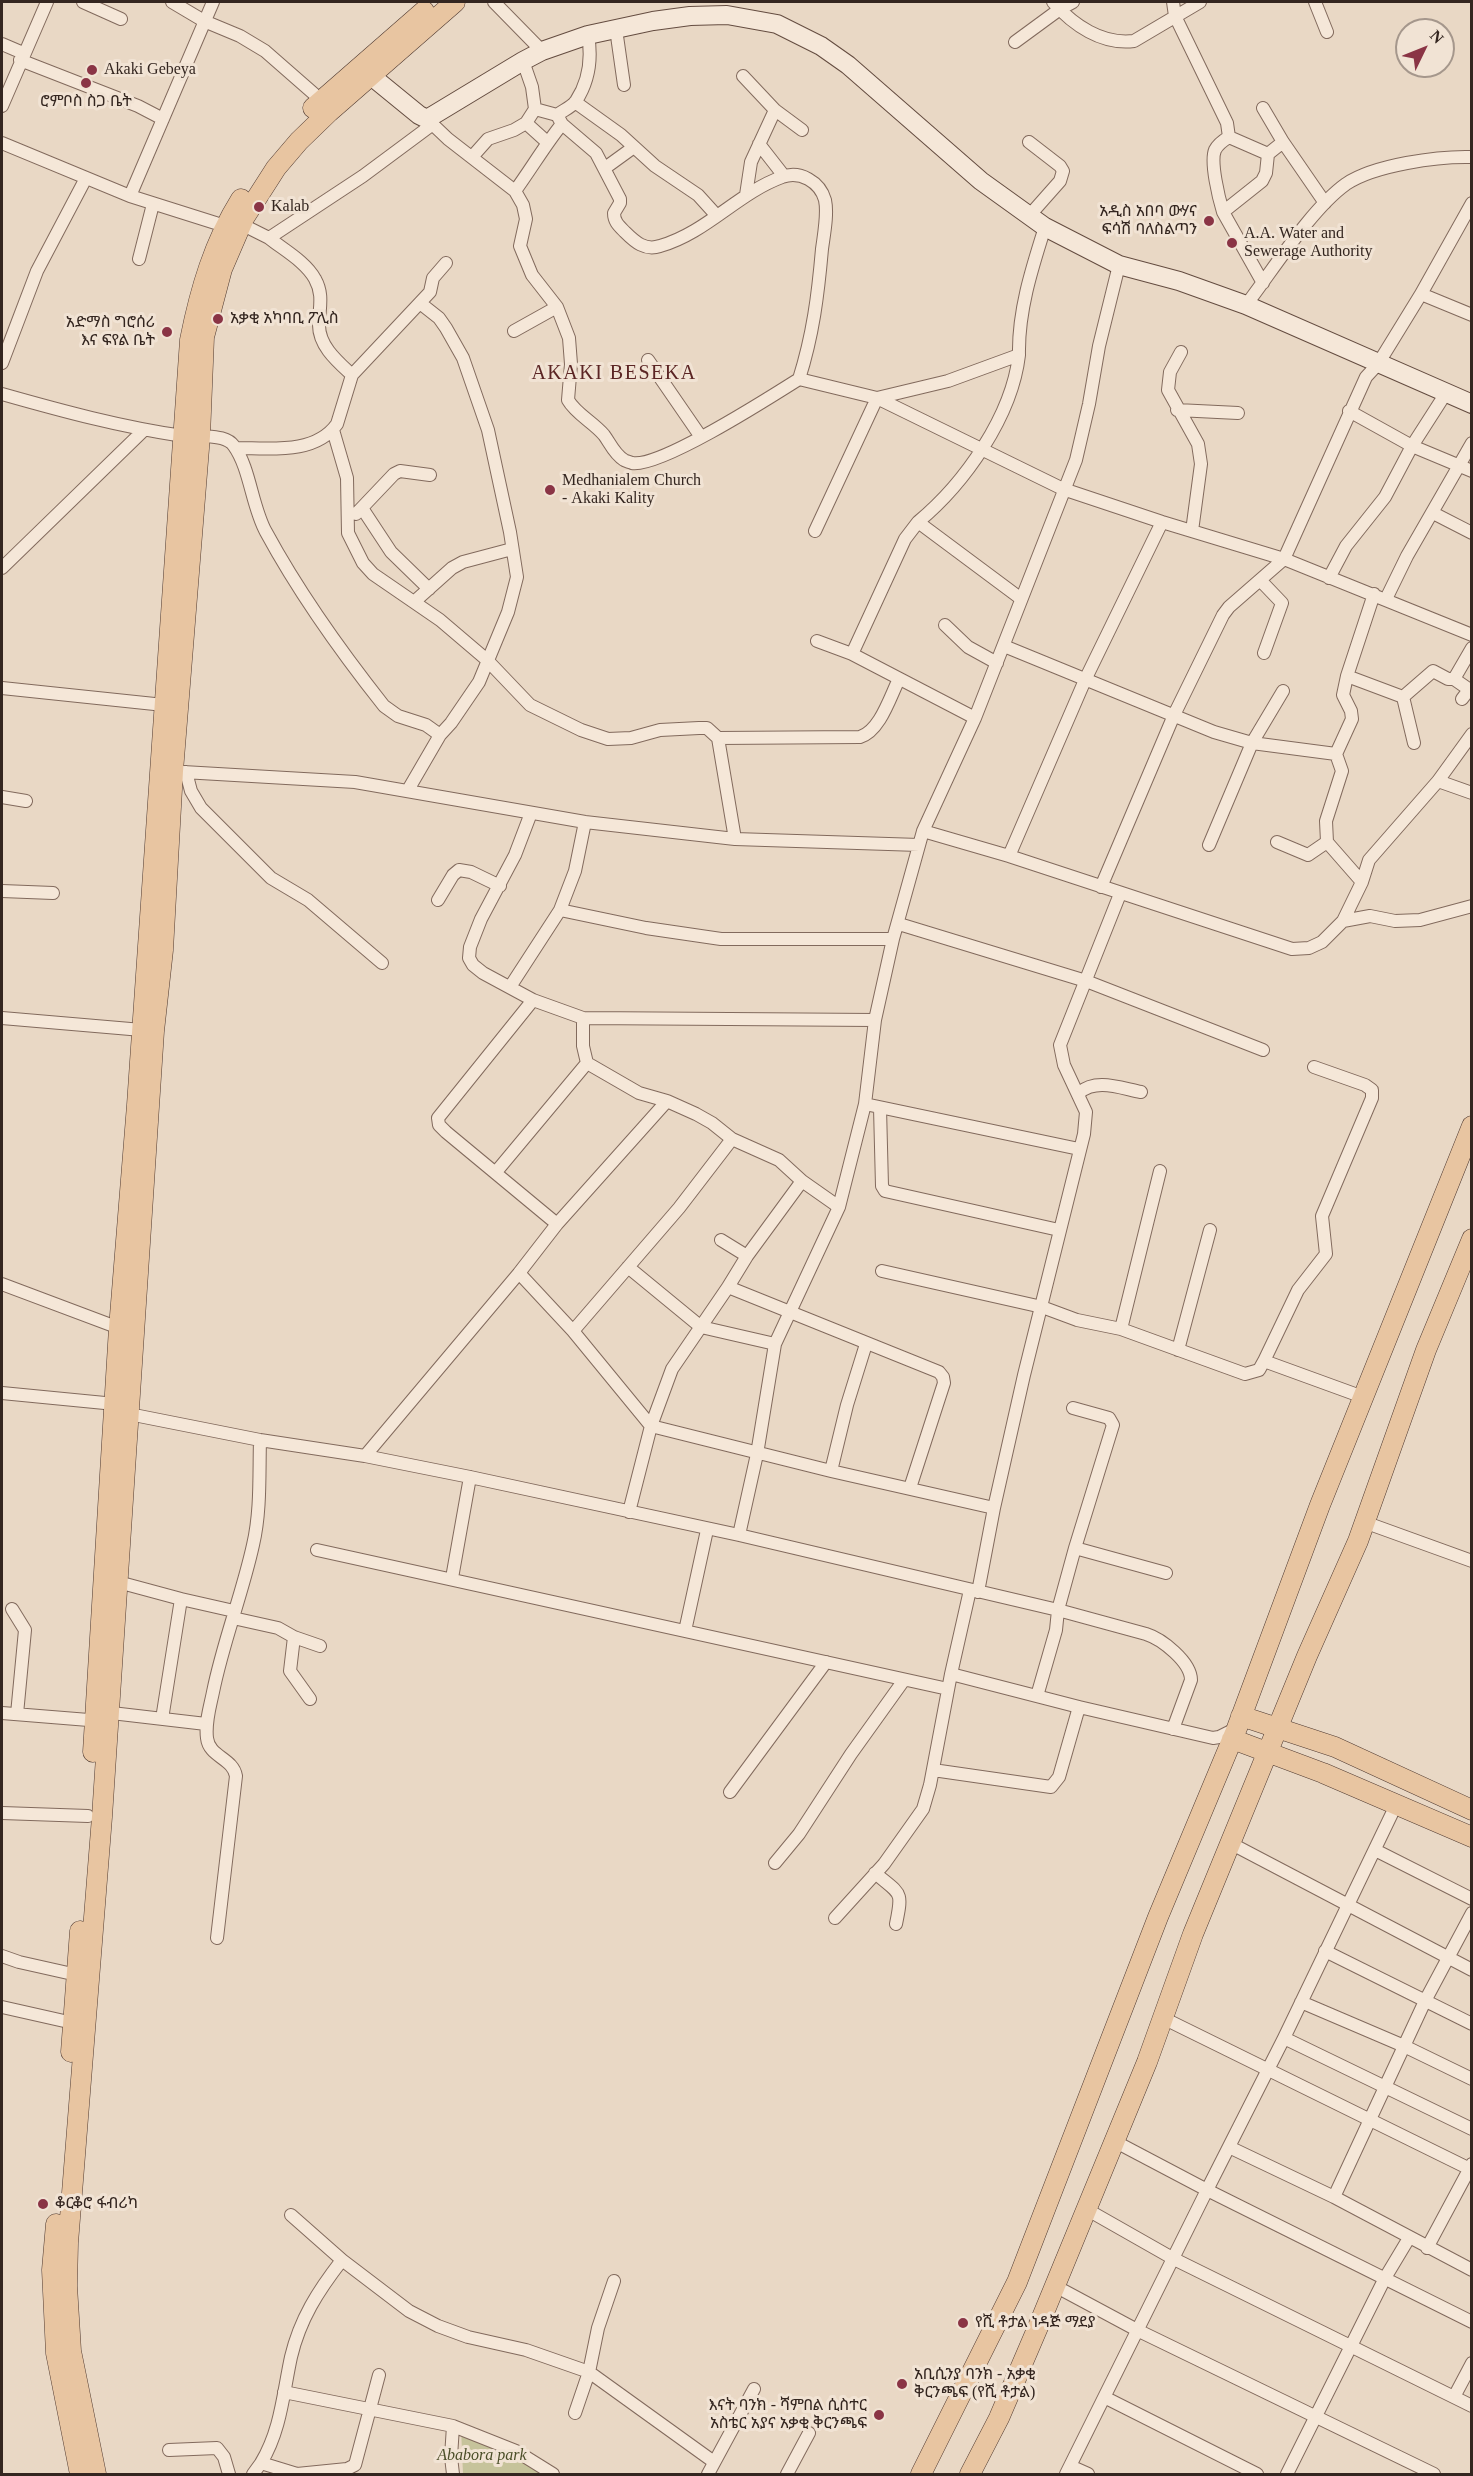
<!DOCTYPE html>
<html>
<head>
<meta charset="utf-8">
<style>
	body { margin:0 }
	#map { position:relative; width:1473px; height:2476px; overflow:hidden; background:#e9d8c5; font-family:"Times New Roman",serif }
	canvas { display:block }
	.frame { position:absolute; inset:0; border:3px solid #342620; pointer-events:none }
	.north { position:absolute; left:1395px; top:18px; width:60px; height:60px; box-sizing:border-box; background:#f1e3d4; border:2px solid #a5978c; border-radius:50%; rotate:47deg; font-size:16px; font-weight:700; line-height:24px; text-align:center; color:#342620 }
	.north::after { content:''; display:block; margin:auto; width:21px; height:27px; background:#8a3445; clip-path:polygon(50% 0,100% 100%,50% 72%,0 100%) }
</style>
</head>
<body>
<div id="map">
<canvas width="1473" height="2476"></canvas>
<div class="frame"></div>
<div class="north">N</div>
</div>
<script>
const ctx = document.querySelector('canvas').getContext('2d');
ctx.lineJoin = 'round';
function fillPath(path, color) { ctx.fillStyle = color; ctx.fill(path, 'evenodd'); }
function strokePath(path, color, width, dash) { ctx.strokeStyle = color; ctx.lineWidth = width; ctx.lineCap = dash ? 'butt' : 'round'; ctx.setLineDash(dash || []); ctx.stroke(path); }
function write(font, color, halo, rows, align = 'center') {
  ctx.font = font + ' "Times New Roman","Noto Sans Ethiopic",serif'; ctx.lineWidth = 6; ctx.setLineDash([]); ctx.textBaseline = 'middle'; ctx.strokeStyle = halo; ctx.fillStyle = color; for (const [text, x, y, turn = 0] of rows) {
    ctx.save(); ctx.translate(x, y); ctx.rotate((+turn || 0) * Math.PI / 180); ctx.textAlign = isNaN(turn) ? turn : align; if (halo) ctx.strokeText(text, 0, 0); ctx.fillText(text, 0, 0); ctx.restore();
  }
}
fillPath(new Path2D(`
	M461,2428L547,2474H463Z`), '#c6c39b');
const minor = new Path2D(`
	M83,2L121,19
	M172,2L204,21L240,36L265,51L321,100
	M494,2L542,51
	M1053,2C1073,25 1102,45 1134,41L1200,2
	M1173,2L1175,16L1227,123L1229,137
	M1315,2L1327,32
	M616,29L624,85
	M1015,42L1060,9L1073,2
	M2,44L23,53
	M20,60L138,106L163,119
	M743,76L775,110L802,130
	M575,102L621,135L655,166L698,195L717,216
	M2,106L47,2
	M1263,108L1283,142L1325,203
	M557,115C562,111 572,107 576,101C589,81 592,58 588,35
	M427,119L448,139L515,191L523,205L526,219L520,246L532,275L557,307L569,338L571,364L568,400C576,414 593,422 604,435C610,443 614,454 624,460C625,461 630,462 632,463C660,468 772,396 799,379C813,335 818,295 822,249C824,234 828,214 825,200C820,182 800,170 782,177C738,193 706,233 660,246C645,251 635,242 625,232C619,226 614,222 614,213L620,203V199L596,153L562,124L557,115L535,109
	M526,123L547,142
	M1229,137C1224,140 1218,144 1215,150C1210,162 1219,199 1223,212L1263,283
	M1229,137L1268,154
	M2,143L130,196L225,226
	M759,144L784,176
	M472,157L488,139L514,130L526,123L535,109L532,87L523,61
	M605,168L634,147
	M515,191C531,169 545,145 562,124
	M746,195L751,162L775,110
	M130,196L213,2
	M1223,212L1262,181L1266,173L1268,154L1283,142
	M1029,216L1060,181L1063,171L1060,166L1029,142
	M241,224L269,238L363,176L433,124
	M269,238C284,250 306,262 315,279C324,295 319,308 319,325C319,346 337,361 352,375
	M139,259L153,204
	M1421,294L1472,315
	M420,303L439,318L446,328L463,358L488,430L510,532L517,577L508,612L479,682L451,723L440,735
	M1246,305C1273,270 1311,209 1346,184C1374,165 1438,156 1472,157
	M514,331L557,307
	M1181,352L1170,372L1168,390L1198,444L1201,464L1192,531
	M648,360L701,437
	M2,363L37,271L86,178
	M799,379L877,398L1063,489L1162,522L1284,559L1472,635
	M2,394C62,411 121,427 183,436
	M1177,410L1238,413
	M1349,411L1412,446L1472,471
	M333,430L347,478L348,533L363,563L373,574L440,620L487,660L530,705L581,730L608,739L631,738L660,730L699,728H707L718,738
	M200,436C212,437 227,436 234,446C250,468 252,507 266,532C298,591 342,653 384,706L398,716L426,725L440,735L408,790
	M236,448C269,448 315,455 337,424L352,375L430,292L433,278L446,263
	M362,508L391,552L429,589
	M1433,513L1472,533
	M356,514L394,474L400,471L430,475
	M918,522C965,483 1012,416 1019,355
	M815,531L877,398L948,381L1019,355C1018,311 1032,268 1045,227
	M2,568L144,430
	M1329,578L1346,546L1385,497L1412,446L1446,393
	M1260,580L1282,603L1264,653
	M1386,599L1407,556L1472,443
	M414,602L452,568L463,562L512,549
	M945,625L968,647L997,663
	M817,641L852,654
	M1004,646L1214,732L1252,743L1336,754L1342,771L1326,821L1327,842L1362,882
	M1347,676L1403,697
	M1454,679L1472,648
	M2,688L164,705
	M1403,697L1433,671L1448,679H1454L1467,688L1468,691L1462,699
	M1403,697L1414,743
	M975,718L852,654L905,539L918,522L1020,598
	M1336,754L1352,719L1351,711L1343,695L1347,676L1374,594
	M166,771L355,782L585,822L735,839L919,845
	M186,772L191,791L201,808L271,878L308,900L382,963
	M1438,781L1472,793
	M2,797L26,801
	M531,813L515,855L481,919L470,947L469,958L473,965L483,973L533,1000
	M585,822L575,871L560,910L646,928L721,939H893
	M923,831L1009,856L1292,949L1309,948L1322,942L1343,921L1362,882L1369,860L1438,781L1472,734
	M735,839L718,738L860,737C880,731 890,697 899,679
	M1277,842L1308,855L1327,842
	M1209,845L1252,743L1283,691
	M1009,856L1085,680L1162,522
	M1101,887L1174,715L1223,615L1229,607L1284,559L1366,377L1378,364L1421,294L1472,203
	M2,891L53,893
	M438,900L453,875L459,870L471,872L500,886
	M1343,921L1370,916L1395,921L1420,920L1472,906
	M899,924L1086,981L1263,1050
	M510,987L560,910
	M2,1018L142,1030
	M587,1063L639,1093L667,1101L696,1114L712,1123L732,1139L779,1160L802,1181L839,1207L775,1344L757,1454L739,1535
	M1079,1093C1096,1078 1120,1088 1141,1092
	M865,1104L1079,1149
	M880,1108L882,1186L885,1191L1059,1230
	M496,1172L587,1063L583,1046V1018
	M839,1207L865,1104L875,1020
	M557,1224L446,1132L439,1125L438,1118L533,1000L583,1018L875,1020L893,939L923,831L975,718L1076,460L1089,404L1099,346L1119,265
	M721,1240L747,1256
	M628,1267L701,1327L775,1344
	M882,1271L1042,1307L1077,1320L1121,1329L1245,1374L1259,1370L1264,1361L1363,1397
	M519,1273L557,1224L667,1101
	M2,1284L119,1328
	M728,1287L939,1372L943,1377L944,1383L910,1488
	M1121,1329L1160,1171
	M573,1331L679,1208L732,1139
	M1178,1350L1210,1230
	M1264,1361L1298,1290L1326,1254L1322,1216L1372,1098V1090L1365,1085L1314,1067
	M2,1393L115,1404
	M129,1414L260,1440L365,1456L470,1477L739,1535L1058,1610L1146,1634C1162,1639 1191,1662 1191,1680L1173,1729
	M365,1456L519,1273L573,1331L651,1426L831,1471L994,1508
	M831,1471L847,1405L866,1344
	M629,1512L651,1426L672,1369L728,1287L747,1256L802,1181
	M1364,1522L1472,1561
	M1075,1548L1166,1573
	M317,1550L948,1689
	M452,1578L470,1477
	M118,1582L181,1599L162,1719
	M978,1592L994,1508L1024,1375L1084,1134L1086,1112L1064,1065L1060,1045L1120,894
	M181,1599L234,1611
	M12,1609L25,1630L17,1714
	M233,1618L278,1628L294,1637L320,1646
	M685,1631L707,1530
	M294,1637L290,1671L310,1699
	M951,1674L1079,1707L1213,1738L1219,1737L1237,1728
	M1037,1696L1056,1630L1058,1610L1075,1548L1113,1425L1109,1418L1073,1408
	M103,1712L206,1724
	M2,1713L101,1721
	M933,1770L1051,1787L1059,1777L1079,1707
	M730,1792L826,1662
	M2,1813L88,1816
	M1230,1843L1472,1970
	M1375,1850L1472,1899
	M775,1863L799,1834L851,1754L904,1680
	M875,1873C901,1895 903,1890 896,1924
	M835,1918L884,1864L923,1809L930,1785L951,1674L970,1590
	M217,1938L236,1776C233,1758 209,1757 207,1738C205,1722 210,1707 213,1692C223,1642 242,1595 253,1545C261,1511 259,1474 260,1440
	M1325,1951L1472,2024
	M2,1956L19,1962L77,1975
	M1301,2002L1404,2046L1472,2079
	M2,2007L73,2023
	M1163,2018L1472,2170
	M1284,2038L1472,2129
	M1114,2141L1207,2190L1284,2038L1397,1803
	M1229,2147L1334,2197L1472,2270
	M1334,2197L1425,2001L1472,1913
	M1086,2209L1174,2259L1472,2406
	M1427,2248L1472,2164
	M342,2260L409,2311L438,2326L468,2337L526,2350L589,2372L575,2413
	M614,2281L598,2328L589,2372L714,2462
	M1055,2286L1137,2330L1434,2474
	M284,2392L453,2426L516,2451L553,2474
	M1454,2397L1472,2363
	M1106,2398L1257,2474
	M169,2450L217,2448L224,2457L229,2474
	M261,2463C281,2430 283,2394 291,2357C300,2319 318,2291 342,2260L291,2215
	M1070,2466L1088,2474
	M253,2474L261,2463L297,2474L347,2469L355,2465L379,2375
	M453,2474L451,2457L453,2426
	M708,2474L754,2389
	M787,2474L809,2433
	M1066,2474L1207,2190L1472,2322
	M1287,2474L1385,2278L1409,2238`);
const secondary = new Path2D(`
	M370,75L419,115L427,119L523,61L542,51L588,35L653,21L690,16L727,15L777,24L821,46L848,65L981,181L1045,227L1119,265L1179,281L1246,305L1472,404`);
const primary = new Path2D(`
	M313,108L424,11
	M1241,1716L1335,1747L1472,1810
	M1232,1739L1323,1773L1472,1837
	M93,1752L119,1328L137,1105L190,340C200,290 214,242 241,199
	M71,2052L80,1931
	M56,2224L52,2270L56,2353L80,2474
	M96,2474L71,2351L67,2286L68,2243L102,1817L154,1031L163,950L173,771L200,436L204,337L222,269L244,218L276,168L299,141L329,112L455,2
	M921,2474L1017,2282L1158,1917L1237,1728L1320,1505L1472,1126
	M970,2474L999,2418L1038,2327L1147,2062L1193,1934L1307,1656L1358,1541L1426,1350L1472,1239`);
strokePath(minor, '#826a5d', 14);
strokePath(secondary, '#644c40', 20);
strokePath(primary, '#503a31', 21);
strokePath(minor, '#f5e7d8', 12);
strokePath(secondary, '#f5e7d8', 18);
strokePath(primary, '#e8c5a1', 20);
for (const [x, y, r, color] of [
	[92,70,6,"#8a3445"],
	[86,83,6,"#8a3445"],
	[259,207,6,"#8a3445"],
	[1209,221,6,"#8a3445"],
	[1232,243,6,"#8a3445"],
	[218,319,6,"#8a3445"],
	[167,332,6,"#8a3445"],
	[550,490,6,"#8a3445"],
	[43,2204,6,"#8a3445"],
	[963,2323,6,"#8a3445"],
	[902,2384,6,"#8a3445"],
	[879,2415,6,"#8a3445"]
]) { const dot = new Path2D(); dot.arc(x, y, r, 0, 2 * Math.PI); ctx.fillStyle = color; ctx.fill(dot); strokePath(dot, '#f1e3d4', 2); }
write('16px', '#342620', '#f1e3d4', [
	["Akaki Gebeya",104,70],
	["ሮምቦስ ስጋ ቤት",86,102,"center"],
	["Kalab",271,207],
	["አዲስ አበባ ውሃና",1197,212,"right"],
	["ፍሳሽ ባለስልጣን",1197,230,"right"],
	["A.A. Water and",1244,234],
	["Sewerage Authority",1244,252],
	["አቃቂ አካባቢ ፖሊስ",230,319],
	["አድማስ ግሮሰሪ",155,323,"right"],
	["እና ፍየል ቤት",155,341,"right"],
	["Medhanialem Church",562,481],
	["- Akaki Kality",562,499],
	["ቆርቆሮ ፋብሪካ",55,2204],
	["የሺ ቶታል ነዳጅ ማደያ",975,2323],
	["አቢሲንያ ባንክ - አቃቂ",914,2375],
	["ቅርንጫፍ (የሺ ቶታል)",914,2393],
	["እናት ባንክ - ሻምበል ሲስተር",867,2406,"right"],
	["አስቴር አያና አቃቂ ቅርንጫፍ",867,2424,"right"]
], 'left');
write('italic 16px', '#4b4e28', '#f1e3d4', [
	["Ababora park",482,2456]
]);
ctx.letterSpacing = '1.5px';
write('20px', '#5b2524', '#f1e3d4', [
	["AKAKI BESEKA",614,374]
]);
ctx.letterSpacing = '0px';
</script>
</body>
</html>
